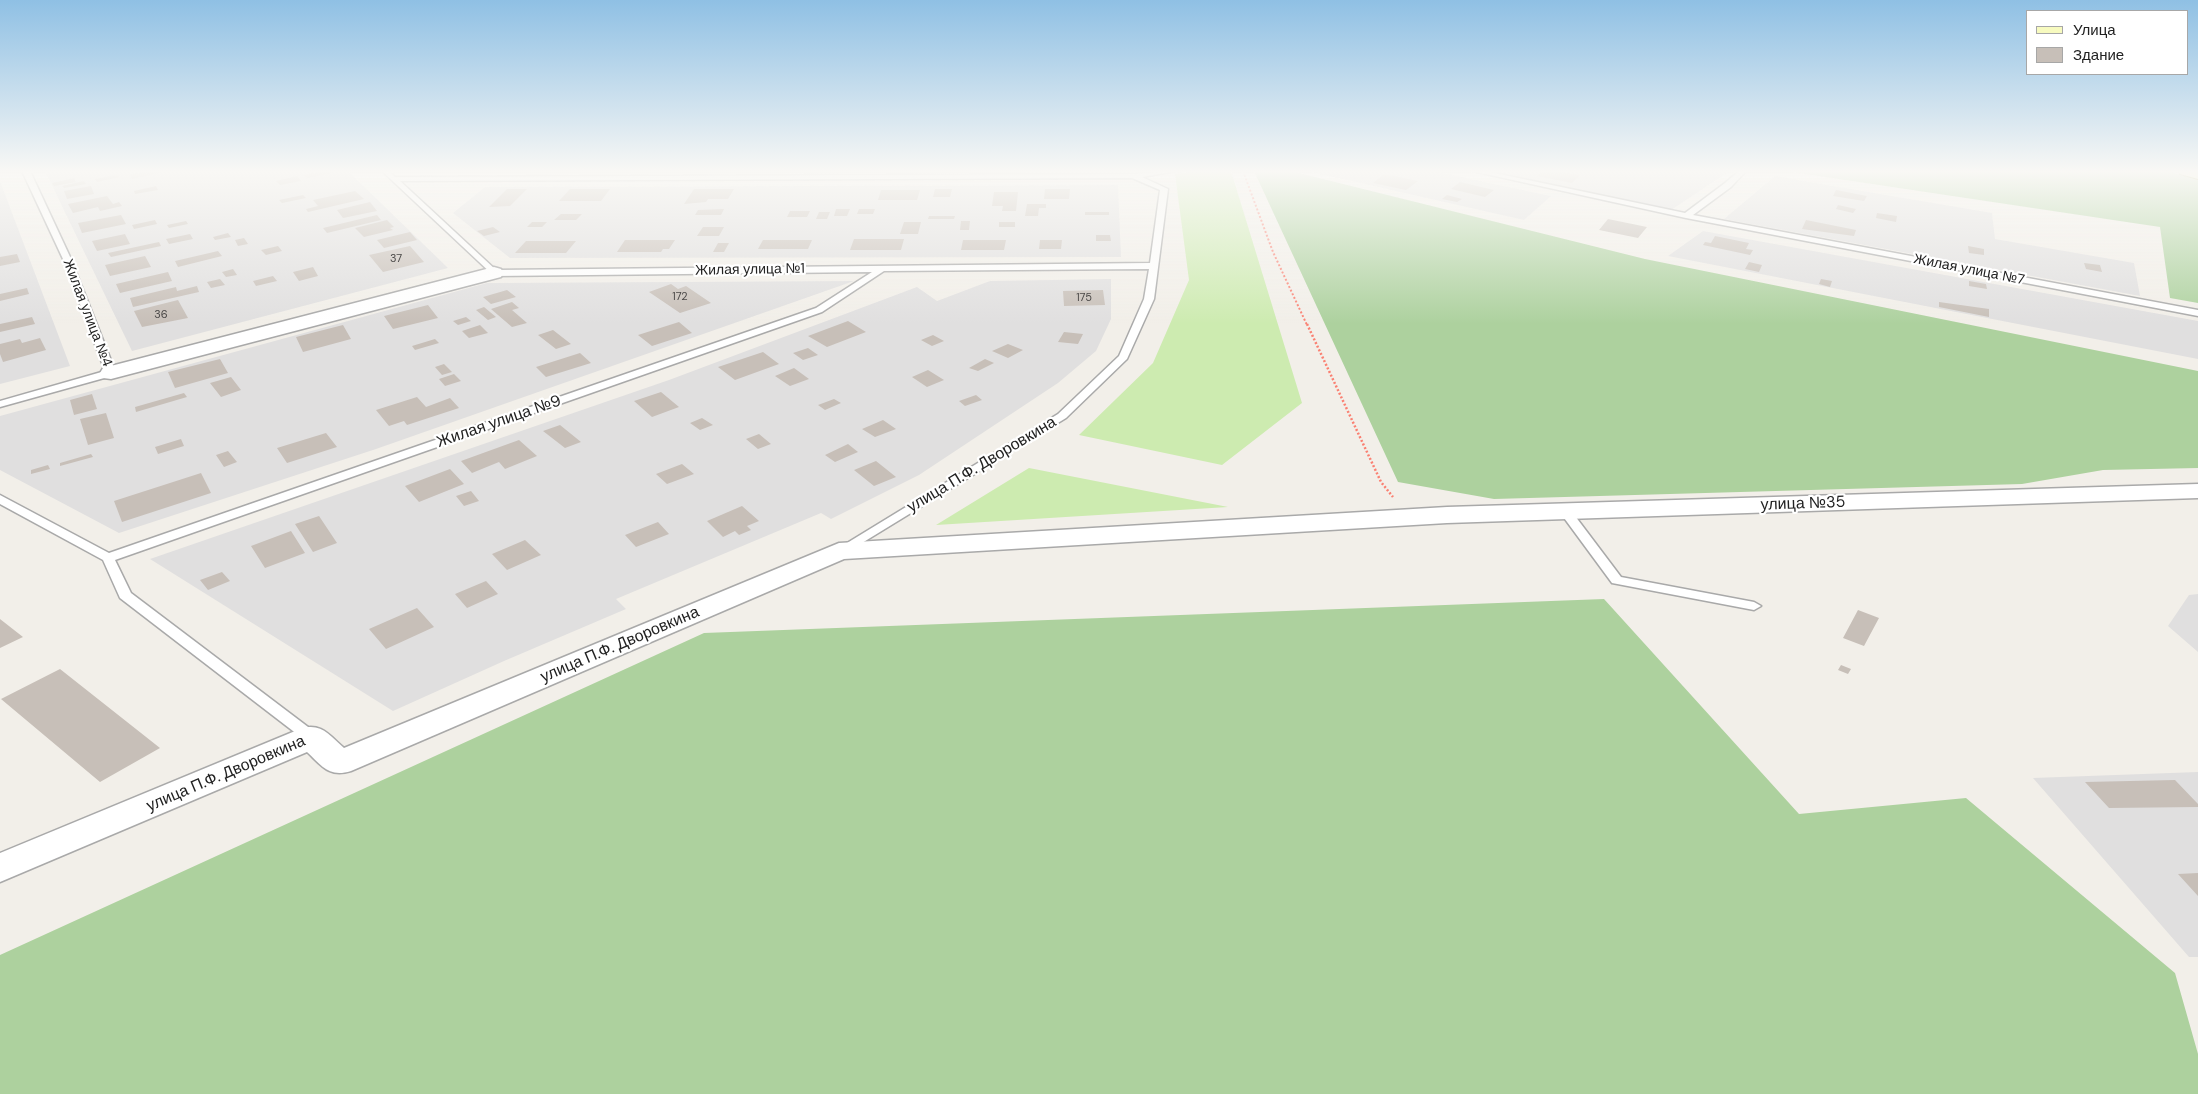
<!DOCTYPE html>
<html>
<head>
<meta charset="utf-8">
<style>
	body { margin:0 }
	#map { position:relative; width:2198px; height:1094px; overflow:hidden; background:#f2efe9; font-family:"DM Sans",sans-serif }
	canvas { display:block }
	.legend { position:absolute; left:2026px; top:10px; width:162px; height:65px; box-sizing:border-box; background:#fff; border:1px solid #a7a7a7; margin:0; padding:6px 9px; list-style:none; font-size:15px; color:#222 }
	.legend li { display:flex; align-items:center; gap:10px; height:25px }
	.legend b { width:25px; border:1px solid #a7a7a7 }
</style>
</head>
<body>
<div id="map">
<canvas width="2198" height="1094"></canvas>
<ul class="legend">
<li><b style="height:6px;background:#f7fabf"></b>Улица</li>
<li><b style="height:14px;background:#c7bfb8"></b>Здание</li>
</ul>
</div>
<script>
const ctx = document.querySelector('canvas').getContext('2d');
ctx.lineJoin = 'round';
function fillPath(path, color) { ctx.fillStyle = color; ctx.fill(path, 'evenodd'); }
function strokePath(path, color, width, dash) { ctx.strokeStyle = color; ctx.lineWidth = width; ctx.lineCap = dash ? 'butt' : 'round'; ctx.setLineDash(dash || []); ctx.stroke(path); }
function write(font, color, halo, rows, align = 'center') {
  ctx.font = font + ' "DM Sans",sans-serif'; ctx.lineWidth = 4.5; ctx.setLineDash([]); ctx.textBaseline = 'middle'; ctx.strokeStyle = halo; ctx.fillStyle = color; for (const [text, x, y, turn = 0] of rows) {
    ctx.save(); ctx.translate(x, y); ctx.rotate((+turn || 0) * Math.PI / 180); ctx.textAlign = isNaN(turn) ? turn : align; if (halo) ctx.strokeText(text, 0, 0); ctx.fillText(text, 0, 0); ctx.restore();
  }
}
fillPath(new Path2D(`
	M45,171H348L448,268L132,351Z
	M1307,171H1433L1551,196L1524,220Z
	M1488,171H1730L1671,210Z
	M1775,176L1992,213L1995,239L2134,263L2140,296L1724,219Z
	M0,181L70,366L0,384Z
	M1118,185L1121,257L510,258L453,213L485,187Z
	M1703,231L2198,321V359L1668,256Z
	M1111,279V319L1096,351L1058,383L919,475L831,519L821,513L616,599L626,609L504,661L393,711L150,559L669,380L917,287L937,301L990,281Z
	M854,281L376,449L119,533L0,470V416L487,283Z
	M2198,594V652L2168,626L2189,595Z
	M2198,772V957H2189L2033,778Z`), '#e0dfdf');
fillPath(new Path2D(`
	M1195,171H1231L1302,403L1222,465L1079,435L1153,363L1189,280L1175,174Z
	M1029,468L1228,507L936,525Z`), '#cdebb0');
fillPath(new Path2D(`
	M1254,171H1291L1645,259L2198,371V468L2103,470L2022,484L1494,499L1398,482Z
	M1785,171H2168L2198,180V303L2170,298L2160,227Z
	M1604,599L1799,814L1966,798L2175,973L2198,1054V1094H0V955L704,633Z`), '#add19e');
fillPath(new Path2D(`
	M150,171H158L159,173L132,179L130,174Z
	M323,171H331L333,173L307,178L304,175Z
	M1543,171H1555L1580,175L1572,183L1537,176Z
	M1384,174L1418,181L1406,190L1373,183Z
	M117,175L119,177L97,182L95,179Z
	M297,176L301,181L280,185L276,181Z
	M74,178L76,182L54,186L52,183Z
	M84,181L86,184L64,188L62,186Z
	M1460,182L1494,190L1485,197L1451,189Z
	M91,186L94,194L67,199L64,191Z
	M156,186L158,190L135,194L134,191Z
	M507,189H527L510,206L489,207Z
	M570,189H610L601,201H559Z
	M694,189H734L728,199H708L706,202L684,204Z
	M935,189H952L950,197H933Z
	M1045,189H1070L1069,199H1044Z
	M881,190H920L917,200H878Z
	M1836,190L1867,196L1864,201L1833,196Z
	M355,191L364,199L308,212L306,209L318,206L313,200Z
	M994,192H1018L1016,211H1002L1003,206H992Z
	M303,195L306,198L282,203L279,200Z
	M1447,195L1462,199L1457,202L1442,199Z
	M107,196L113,204L119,202L122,206L100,211L98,207L73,213L68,204Z
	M370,202L377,211L343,218L337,210Z
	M1027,204H1046V208H1039L1038,216H1025Z
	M1838,205L1856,209L1853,213L1836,209Z
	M724,209L721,215H695L698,210Z
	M836,209H850L847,216H834Z
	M859,209H875L873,214H857Z
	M790,211H810L807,217H787Z
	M819,212H830L827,219H816Z
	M1085,212H1109V215H1085Z
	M1877,213L1897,216L1896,222L1876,218Z
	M561,214H582L576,220H554Z
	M121,215L126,224L82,233L78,223Z
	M377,215L381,220L327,233L323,228Z
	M929,216H955L954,219H928Z
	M1608,219L1647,227L1638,238L1599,230Z
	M155,220L157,224L134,229L132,225Z
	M387,220L394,227L390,228L393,230L364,237L355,228Z
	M1806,220L1856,230L1854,236L1802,229Z
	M186,221L188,224L169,228L167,225Z
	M961,221H970L969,230H960Z
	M532,222H547L542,227H527Z
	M904,222H921L918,234H900Z
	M999,222H1015V227H999Z
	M493,227L500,232L484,236L477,231Z
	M703,227H724L719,236H697Z
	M410,232L417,240L384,248L377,240Z
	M228,233L231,237L215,240L213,237Z
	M125,234L130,244L97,251L92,241Z
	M190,234L193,239L169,244L166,239Z
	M1096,235H1110L1111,241H1096Z
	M1715,236L1749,243L1746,249L1753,250L1750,255L1703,245L1705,242L1711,243Z
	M244,238L248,244L238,246L235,240Z
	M854,239H904L901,250H850Z
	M625,240H675L669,249H663L661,252H617Z
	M763,240H812L808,249H758Z
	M963,240H1006L1004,250H961Z
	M1040,240H1062L1061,249H1039Z
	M526,241H576L566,253H515Z
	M159,242L161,246L111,257L108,253Z
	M718,243H729L724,252H713Z
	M278,246L282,251L266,255L261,250Z
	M410,246L424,262L383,272L369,255Z
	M1968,246L1984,249V255L1969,253Z
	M218,251L222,256L178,267L175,261Z
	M17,254L20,262L0,266V257Z
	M145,256L151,267L110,276L105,265Z
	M1749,262L1762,265L1759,272L1745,269Z
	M2084,263L2100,265L2102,272L2086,269Z
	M313,267L318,276L299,281L293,272Z
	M233,269L237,275L226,277L222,272Z
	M168,272L172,281L120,293L116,284Z
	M273,276L277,281L256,286L253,281Z
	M220,279L225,285L211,288L207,282Z
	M1821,279L1832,281L1830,287L1819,284Z
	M1969,281L1986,284L1987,289L1969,286Z
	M671,284L678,289L686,286L711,303L680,313L649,292Z
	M197,286L199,292L133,307L130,298L176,287L177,291Z
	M27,288L29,294L0,301V294Z
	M507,290L516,297L491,304L483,297Z
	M1103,290L1105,305L1064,306L1063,291Z
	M178,300L188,318L142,327L134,311Z
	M512,302L519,308L512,310L527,323L512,327L491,309Z
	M1939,302L1989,309V317L1939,307Z
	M428,305L438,318L393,329L384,316Z
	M484,307L496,317L488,320L476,310Z
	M32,317L35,324L0,332V324Z
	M466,317L471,321L458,325L453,321Z
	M848,321L866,332L827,347L808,336Z
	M679,322L692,333L652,346L638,335Z
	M343,325L351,339L303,352L296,337Z
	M480,325L488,333L469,338L462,331Z
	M553,330L571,344L556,349L538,335Z
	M1064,332L1083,334L1078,344L1058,342Z
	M933,335L944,341L932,346L921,340Z
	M40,338L46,350L3,362L0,354V344L20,339L22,343Z
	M435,339L439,343L415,350L412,346Z
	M1008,344L1023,350L1008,358L992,351Z
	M808,348L818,355L803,360L793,353Z
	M763,352L779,364L735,380L718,367Z
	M580,353L591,363L546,377L536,367Z
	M220,359L228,373L175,388L168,372Z
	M985,359L994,363L978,371L969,368Z
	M444,364L452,372L442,375L435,367Z
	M794,368L809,379L790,386L775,376Z
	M928,370L944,380L927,387L912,377Z
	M454,374L461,381L445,386L439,379Z
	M231,377L241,390L221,397L210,383Z
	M661,392L679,407L652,417L634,401Z
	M184,393L187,397L136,412L135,407Z
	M92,394L97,409L74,415L70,400Z
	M976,395L982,400L965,406L959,401Z
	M417,397L426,407L450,398L459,408L407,425L404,421L389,426L376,410Z
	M834,399L841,403L825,410L818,405Z
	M106,413L114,438L88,445L80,419Z
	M702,418L713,425L700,430L690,423Z
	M883,420L896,429L875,437L862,429Z
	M560,425L581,442L565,448L543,431Z
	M326,433L337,447L287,463L277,448Z
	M759,434L771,444L758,449L746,439Z
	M181,439L184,446L158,454L155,447Z
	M519,440L537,456L505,469L499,462L472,473L461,461Z
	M848,444L858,452L835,462L825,455Z
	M228,451L237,462L224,467L216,455Z
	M91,454L93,457L60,466V463Z
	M876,461L896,477L874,486L854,470Z
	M682,464L694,474L667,484L656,474Z
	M48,465L50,469L31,474V470Z
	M450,469L464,484L419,502L405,486Z
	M201,473L211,493L122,522L114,501Z
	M471,491L479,501L464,506L456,496Z
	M742,506L759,521L747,526L751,530L739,535L735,531L723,537L707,521Z
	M319,516L337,543L313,552L295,524Z
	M658,522L669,534L636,547L625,535Z
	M291,531L305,553L265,568L251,546Z
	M525,540L541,555L507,570L492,554Z
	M222,572L230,581L208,590L200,580Z
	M486,581L498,594L467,608L455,594Z
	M417,608L434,627L386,649L369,629Z
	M1858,610L1879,618L1864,646L1843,638Z
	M0,619L23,637L0,648Z
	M1841,665L1851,669L1848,674L1838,670Z
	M60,669L160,748L100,782L1,699Z
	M2175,780L2198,804V807L2109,808L2085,782Z
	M2198,873V896L2178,874Z`), '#c7bfb8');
const service = new Path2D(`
	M22,171H30L71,259L116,373L115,375L0,407V401L105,371L63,259Z
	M382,171H389L395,177L1133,174L1176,171L1142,177L1168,189L1154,299L1127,359L1066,418L844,554H836L834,551L1058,414L1119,356L1144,299L1149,269L884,271L822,312L115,560L131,593L316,733L319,737L316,741L311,742L306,741L120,598L103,560L0,504V495L109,553L816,308L872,272L494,276ZM1132,178L1160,190L1150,263L496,270L400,181Z
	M1472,171H1485L1685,213L1725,183L1739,171H1746L1731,187L1693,215L2198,310V316L1686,218Z
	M1565,507L1569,508L1621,577L1754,602L1761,606L1754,610L1612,583L1559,511Z`);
const minor = new Path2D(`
	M494,267L501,269L503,273L501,277L111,379L103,378L100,373L103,368Z
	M2198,484V498L1447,523L844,559L351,771C329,778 322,766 307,752L0,882V853L300,729C321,722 329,735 344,748L839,543L1447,507Z`);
const secondary = new Path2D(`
	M2178,171H2198V179L2180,174Z`);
strokePath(service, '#a9a9a9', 3);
strokePath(minor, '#a9a9a9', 3);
strokePath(secondary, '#707d05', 2);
strokePath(new Path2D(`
	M1243,171L1273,252L1307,325`), '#fa8072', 2, [2, 2]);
strokePath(new Path2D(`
	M1307,324L1381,482L1393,497`), '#fa8072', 2.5, [2, 2]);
fillPath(service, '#fff');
fillPath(minor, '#fff');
fillPath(secondary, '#f7fabf');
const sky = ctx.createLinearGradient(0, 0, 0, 324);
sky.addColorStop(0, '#8fc0e4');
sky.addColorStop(0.53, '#f9f8f5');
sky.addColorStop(1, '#f9f8f500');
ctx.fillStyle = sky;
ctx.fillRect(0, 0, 2198, 324);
write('11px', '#4b4948', null, [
	["37",396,259],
	["172",680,297],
	["175",1084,298],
	["36",161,315]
]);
write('14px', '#222', '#fff', [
	["Жилая улица №1",750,270,-1],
	["Жилая улица №7",1969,270,11],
	["Жилая улица №4",87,313,69]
]);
write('16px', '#222', '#fff', [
	["Жилая улица №9",499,422,-19],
	["улица П.Ф. Дворовкина",982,465,-31],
	["улица №35",1803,504,-2],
	["улица П.Ф. Дворовкина",620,645,-23],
	["улица П.Ф. Дворовкина",226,774,-23]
]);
</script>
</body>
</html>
